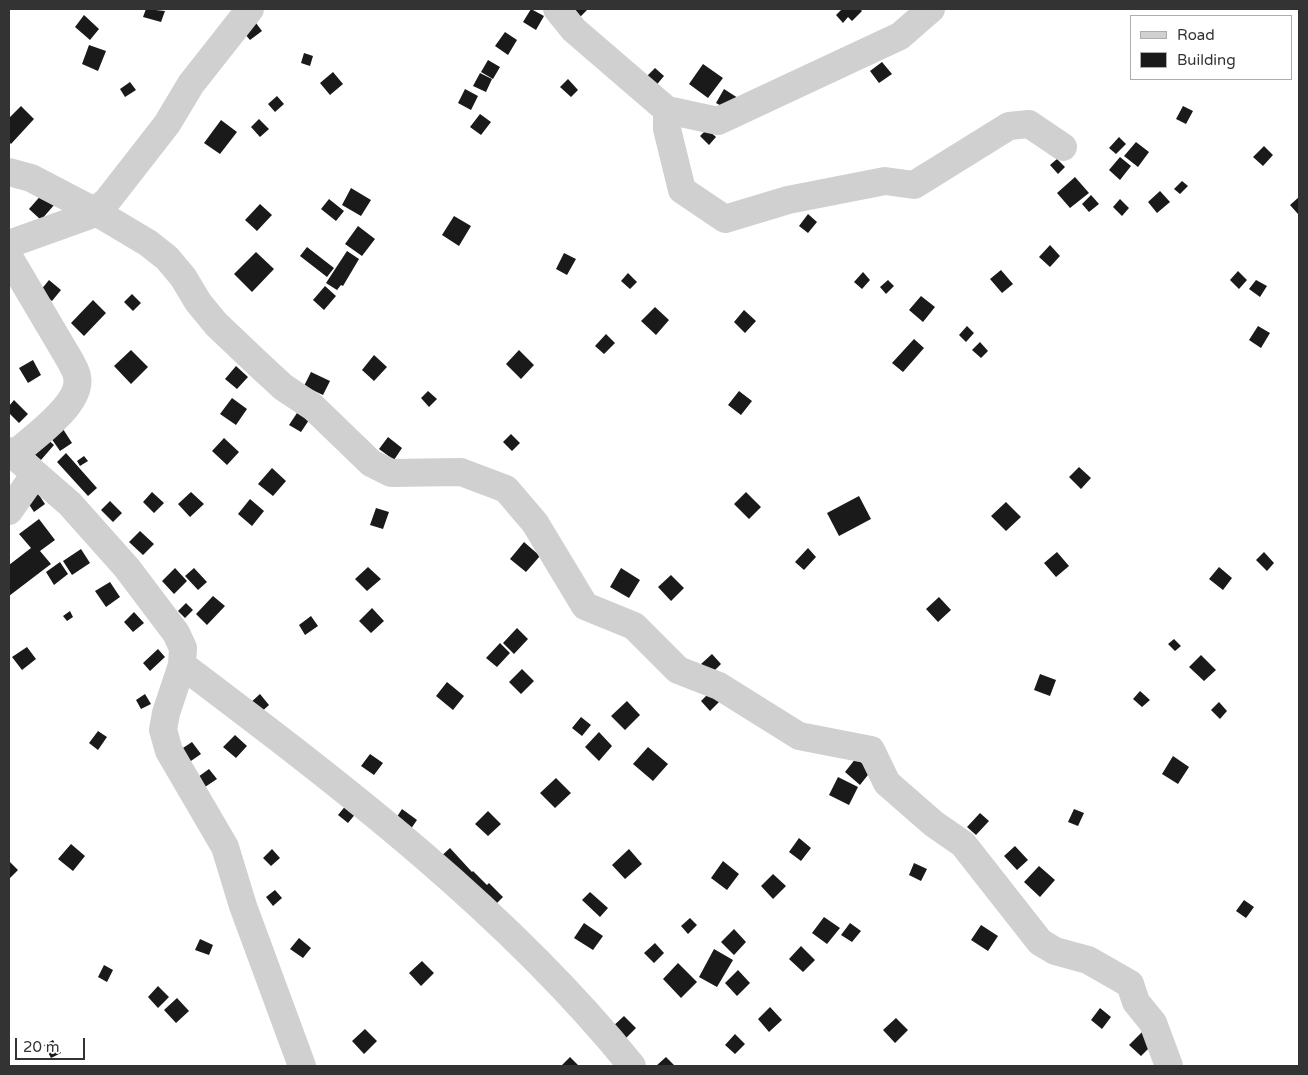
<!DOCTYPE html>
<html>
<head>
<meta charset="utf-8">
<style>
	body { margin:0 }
	#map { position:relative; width:1308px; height:1075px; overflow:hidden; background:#fff; font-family:"Varela Round",sans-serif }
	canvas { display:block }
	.frame { position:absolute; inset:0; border:10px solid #333; pointer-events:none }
	.legend { position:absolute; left:1130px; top:15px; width:162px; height:65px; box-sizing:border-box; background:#fff; border:1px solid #adadad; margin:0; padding:6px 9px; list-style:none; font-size:15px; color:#333 }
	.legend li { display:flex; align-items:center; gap:10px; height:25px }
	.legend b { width:25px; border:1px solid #adadad }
	.scale { position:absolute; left:15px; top:1038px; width:70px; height:22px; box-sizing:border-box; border:2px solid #333; border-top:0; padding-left:6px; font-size:15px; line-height:18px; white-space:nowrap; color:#333; -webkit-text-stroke:4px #fff; paint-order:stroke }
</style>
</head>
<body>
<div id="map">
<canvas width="1308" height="1075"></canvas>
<div class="frame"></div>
<ul class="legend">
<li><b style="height:6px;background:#d0d0d0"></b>Road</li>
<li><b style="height:14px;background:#1a1a1a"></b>Building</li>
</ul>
<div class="scale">20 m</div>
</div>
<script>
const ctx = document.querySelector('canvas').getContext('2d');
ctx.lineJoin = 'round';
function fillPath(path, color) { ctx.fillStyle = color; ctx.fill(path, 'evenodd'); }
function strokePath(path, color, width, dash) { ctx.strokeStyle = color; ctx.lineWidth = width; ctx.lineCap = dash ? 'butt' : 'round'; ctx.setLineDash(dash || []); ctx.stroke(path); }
fillPath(new Path2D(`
	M146,9L165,11L161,22L143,17Z
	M531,9L544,16L536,30L523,22Z
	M566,9H586L587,10L575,22Z
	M842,9H860L862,11L852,21L848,17L843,23L836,15Z
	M84,15L99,29L90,40L75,27Z
	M256,23L262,31L250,40L244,33Z
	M505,32L517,40L508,55L495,46Z
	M89,45L106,51L98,71L82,64Z
	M304,53L313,56L310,66L301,63Z
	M488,60L500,67L493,79L481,72Z
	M882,62L892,74L879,83L870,71Z
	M703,64L723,78L708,98L689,84Z
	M655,68L664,76L654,88L644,79Z
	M333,72L343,84L330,95L320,83Z
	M480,73L492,79L486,92L473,86Z
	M568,79L578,90L571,97L560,87Z
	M130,82L136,90L125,97L120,89Z
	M465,89L478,96L471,110L458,103Z
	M724,89L738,98L731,111L716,103Z
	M277,96L284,104L275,112L268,104Z
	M21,106L34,119L11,144L9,142V118Z
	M1183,106L1193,111L1186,124L1176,119Z
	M480,114L491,122L481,135L470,127Z
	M259,119L269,129L260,137L251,127Z
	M221,120L237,132L220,154L204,143Z
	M707,129L716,137L709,145L700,136Z
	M1119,137L1126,144L1116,154L1109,148Z
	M1136,142L1149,152L1138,167L1124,156Z
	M1264,146L1273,155L1263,166L1253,157Z
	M1120,157L1131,166L1120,180L1109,170Z
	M1057,159L1065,167L1058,174L1050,165Z
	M1075,177L1089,193L1070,208L1057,193Z
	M1182,181L1188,186L1180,194L1174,189Z
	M351,188L371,200L361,216L342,205Z
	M1160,191L1170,202L1157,213L1148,202Z
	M43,193L55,204L41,220L29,209Z
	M1091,195L1099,204L1089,212L1082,204Z
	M1299,197V213L1298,214L1290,205Z
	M329,199L344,211L336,221L321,209Z
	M1120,199L1129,208L1122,216L1113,207Z
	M260,204L272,215L257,231L245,220Z
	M808,214L817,222L808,233L799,226Z
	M454,216L471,226L459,246L442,235Z
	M358,226L375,239L362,256L345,244Z
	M1050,245L1060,256L1050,267L1039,257Z
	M307,247L334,268L327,277L300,256Z
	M347,251L359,259L343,286L341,285L337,290L326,283Z
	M256,252L274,269L252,292L234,274Z
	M564,253L576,259L567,275L556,269Z
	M1001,270L1013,284L1002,293L990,279Z
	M1238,271L1247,280L1239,289L1230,280Z
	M863,272L870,280L862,289L854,282Z
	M628,273L637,282L630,289L621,281Z
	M49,280L61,290L52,301L40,291Z
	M888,280L894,286L886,294L880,287Z
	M1256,280L1267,286L1260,297L1249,289Z
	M325,286L336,296L324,310L313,300Z
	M132,294L141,303L133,311L124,302Z
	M921,296L935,307L923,322L909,310Z
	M93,300L106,313L84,336L71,323Z
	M655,307L669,320L656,335L641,321Z
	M744,310L756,321L745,333L734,322Z
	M967,326L974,333L966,342L959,335Z
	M1258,326L1270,333L1261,348L1249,340Z
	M606,334L615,343L604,354L595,346Z
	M914,339L924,348L903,372L892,363Z
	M980,342L988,351L981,358L972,350Z
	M131,350L148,367L131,384L114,366Z
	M519,350L534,365L521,379L506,364Z
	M374,355L387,367L374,381L362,370Z
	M33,360L41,375L28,383L19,368Z
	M236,366L248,377L237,389L225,379Z
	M311,372L330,381L323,395L304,386Z
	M428,391L437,399L429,407L421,398Z
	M739,391L752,401L741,415L728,405Z
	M232,398L247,409L236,425L220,414Z
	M14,400L28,414L19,423L9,413V406Z
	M297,413L309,420L301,432L289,425Z
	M63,429L72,443L60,451L51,438Z
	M511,434L520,443L512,451L503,442Z
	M388,437L402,448L394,460L379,449Z
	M46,438L54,445L41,460L33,453Z
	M224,438L239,452L227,465L212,451Z
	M66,453L97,488L88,496L57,462Z
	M84,456L88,461L80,466L77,461Z
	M1079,467L1091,478L1081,489L1069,477Z
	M272,468L286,481L273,496L258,484Z
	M37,492L45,504L34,512L26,500Z
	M152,492L164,503L154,513L143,502Z
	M191,492L204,504L190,517L178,504Z
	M746,492L761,507L749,519L734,504Z
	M859,496L871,519L839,536L827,513Z
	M250,499L264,511L252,526L238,514Z
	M110,501L122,513L113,522L101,510Z
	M1006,502L1021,517L1006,531L991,516Z
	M376,508L389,512L383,529L370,525Z
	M39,519L55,540L40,551L51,564L9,596V565L31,548L19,534Z
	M140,531L154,544L143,555L129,542Z
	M524,542L540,556L526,572L510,559Z
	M808,548L816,557L804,570L795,562Z
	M81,549L90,563L72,575L63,561Z
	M1057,552L1069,566L1056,577L1044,563Z
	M1264,552L1274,563L1267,571L1256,560Z
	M60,562L68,574L54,585L46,572Z
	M368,567L381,579L367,591L355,579Z
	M1219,567L1232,578L1223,590L1209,579Z
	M175,568L187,581L174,594L162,581Z
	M194,568L207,582L198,590L185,576Z
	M621,568L640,580L629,598L610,587Z
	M671,575L684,588L671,601L658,587Z
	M110,582L120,597L106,607L95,591Z
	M213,596L225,606L207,625L196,614Z
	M939,597L951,610L938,622L926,609Z
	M186,603L193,610L185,618L178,611Z
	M372,608L384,621L371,633L359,621Z
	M70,611L73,617L67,621L63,616Z
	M134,612L144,623L133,632L124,622Z
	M311,616L318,626L305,635L299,625Z
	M517,628L528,639L514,654L503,643Z
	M1174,639L1181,646L1175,651L1168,644Z
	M500,643L510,653L497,667L486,658Z
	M27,647L36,659L22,670L12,657Z
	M158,649L165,657L150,671L143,663Z
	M712,654L721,664L711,674L701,664Z
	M1201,655L1216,670L1204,681L1189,667Z
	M522,669L534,681L521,694L509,682Z
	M1040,674L1056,680L1050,696L1034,690Z
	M447,682L464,696L453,710L436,696Z
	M712,690L721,700L710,711L701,701Z
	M1140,691L1150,700L1142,707L1133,699Z
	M145,694L151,704L141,709L136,700Z
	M260,694L269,705L258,715L249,704Z
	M627,701L640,715L625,730L611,716Z
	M1219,702L1227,711L1220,719L1211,710Z
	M581,717L591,725L582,736L572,728Z
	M98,731L107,737L98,750L89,743Z
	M599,732L612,746L599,761L585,747Z
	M235,735L247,746L236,758L223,747Z
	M192,742L201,754L188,763L180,750Z
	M648,747L668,764L653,781L633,764Z
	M370,754L383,763L374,775L361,766Z
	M1173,756L1189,767L1178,784L1162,774Z
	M856,758L871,771L860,785L845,772Z
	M209,769L217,779L205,787L198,777Z
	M838,777L858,787L849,805L829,795Z
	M556,778L571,793L555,808L540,793Z
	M347,804L357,812L348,823L338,815Z
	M402,809L417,820L406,836L391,826Z
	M1074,809L1084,813L1078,826L1068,822Z
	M488,811L501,824L488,836L475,824Z
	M980,813L989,821L976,835L967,827Z
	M799,838L811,848L801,861L789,852Z
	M71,844L85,856L73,871L58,859Z
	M1015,846L1028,860L1017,870L1004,856Z
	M450,848L472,872L473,871L487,885L489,883L503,897L494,906L437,860Z
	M272,849L280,858L271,866L263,858Z
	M629,849L642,864L625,879L612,865Z
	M9,861L18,870L9,879Z
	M723,861L739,874L727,890L711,878Z
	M914,863L927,869L921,881L909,875Z
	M1039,866L1055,880L1040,897L1024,882Z
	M773,874L786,886L773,899L761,886Z
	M275,890L282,898L273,906L266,897Z
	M590,892L608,908L600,917L582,900Z
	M1244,900L1254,907L1246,918L1236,911Z
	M824,917L840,928L827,944L812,933Z
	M690,918L697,925L688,934L681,926Z
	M584,923L603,936L593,950L574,938Z
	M850,923L861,931L852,942L841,935Z
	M981,925L998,936L988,951L971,940Z
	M734,929L746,942L734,955L721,942Z
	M299,938L311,948L303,958L290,949Z
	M200,939L213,945L209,955L195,950Z
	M655,943L664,953L654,963L644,953Z
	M801,946L815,960L803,972L789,959Z
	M714,949L733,960L717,987L699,977Z
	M422,961L434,973L421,986L409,973Z
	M678,963L697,982L681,998L663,979Z
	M104,965L113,970L107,982L98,977Z
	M738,970L750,983L737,996L725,983Z
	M158,986L169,997L158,1008L148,997Z
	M177,998L189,1011L176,1023L164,1010Z
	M770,1007L782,1020L769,1032L758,1019Z
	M1100,1008L1111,1017L1102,1029L1091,1020Z
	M624,1016L636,1028L623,1041L611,1028Z
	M896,1018L908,1030L895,1043L883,1030Z
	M365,1029L377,1041L364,1054L352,1041Z
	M1142,1032L1154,1043L1141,1056L1129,1045Z
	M735,1034L745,1044L735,1054L725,1045Z
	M53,1040L61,1053L51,1058L44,1045Z
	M570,1057L579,1066H561Z
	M666,1057L675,1066H656Z`), '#1a1a1a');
strokePath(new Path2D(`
	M557,9L574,30L667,110V129L682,190L725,219L788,200L885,181L914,185L1009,126L1029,124L1063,147
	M667,110L718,121L900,36L931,9
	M9,172L31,178L96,212L148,243L167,258L183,277L198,302L216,324L256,362L283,387L313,407L371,463L391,473L461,472L506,489L535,523L585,606L634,626L678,670L719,686L799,736L871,750L887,783L934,824L963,844L1040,942L1055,951L1088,960L1130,984L1136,1002L1153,1023L1169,1066
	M9,244L90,215L107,201L167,124L191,84L250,9
	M9,257L71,362C73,367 77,372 77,377C83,404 31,439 13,455
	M9,451L70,504L127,568L176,633L183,648L182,665L166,713L163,730L169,751L225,847L243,906L302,1066
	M9,511L35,474
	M182,665C341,785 506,910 632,1066`), '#d0d0d0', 28);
</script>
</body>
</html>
